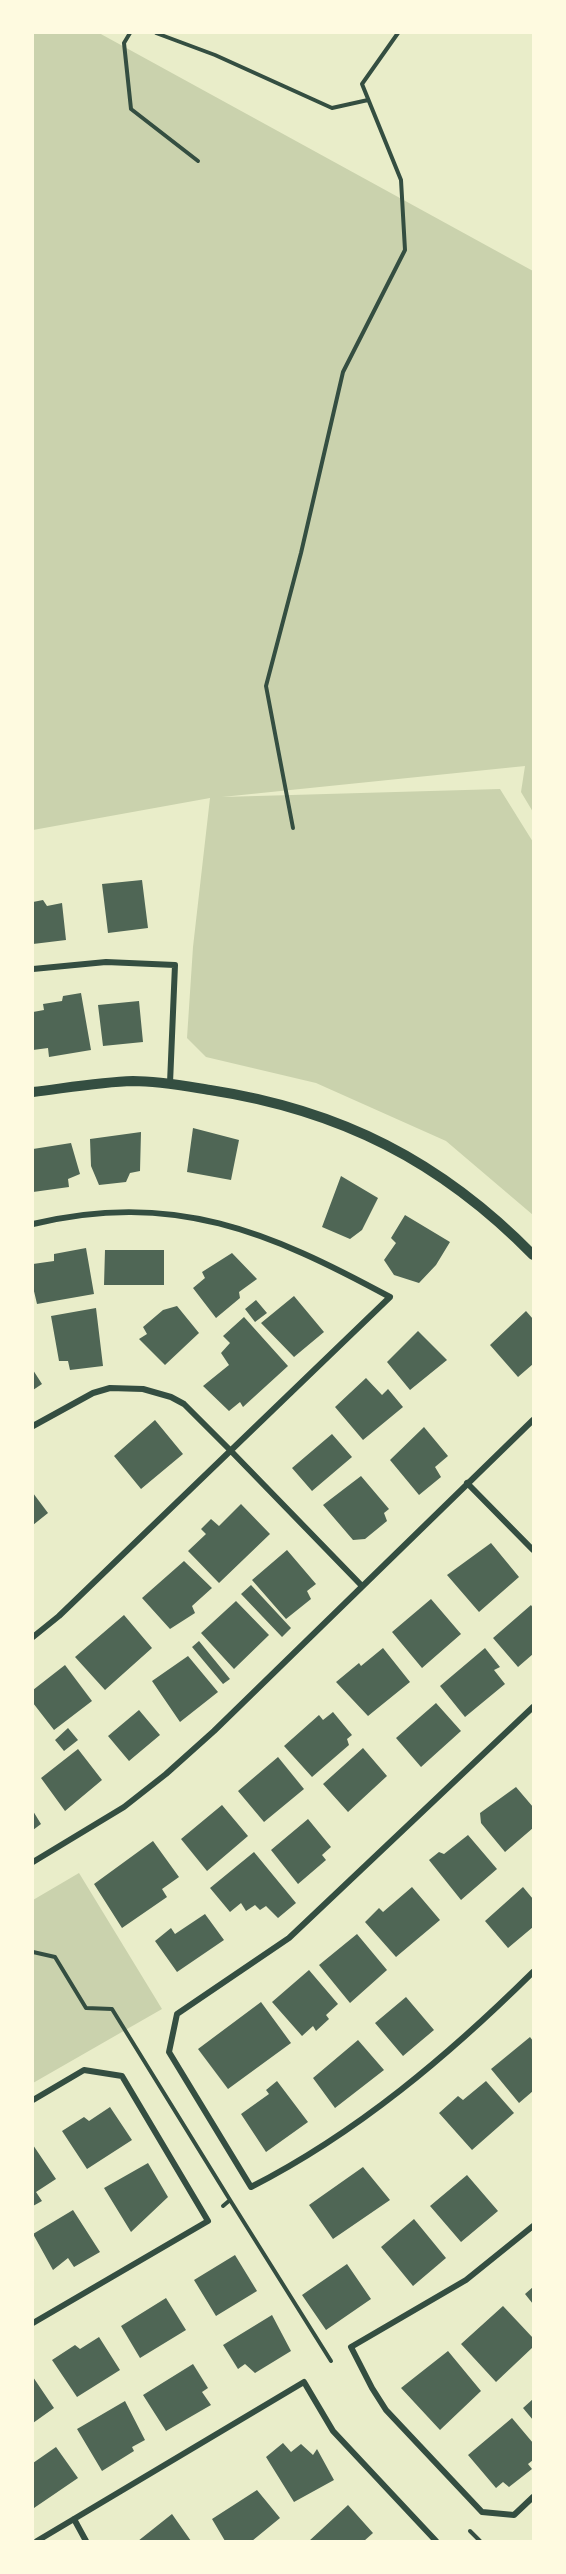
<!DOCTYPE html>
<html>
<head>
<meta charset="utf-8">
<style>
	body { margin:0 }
	#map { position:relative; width:566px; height:2574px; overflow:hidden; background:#e9edc9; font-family:"Space Grotesk",sans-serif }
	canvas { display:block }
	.frame { position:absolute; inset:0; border:34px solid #fefae0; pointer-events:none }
</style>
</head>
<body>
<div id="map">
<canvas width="566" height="2574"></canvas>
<div class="frame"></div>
</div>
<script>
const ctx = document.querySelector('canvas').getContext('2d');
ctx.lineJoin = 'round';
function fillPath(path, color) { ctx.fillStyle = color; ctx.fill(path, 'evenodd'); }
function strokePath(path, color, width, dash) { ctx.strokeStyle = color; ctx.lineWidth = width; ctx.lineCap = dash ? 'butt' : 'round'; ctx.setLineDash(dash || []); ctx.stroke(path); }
fillPath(new Path2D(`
	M33,33H99L533,271V812L521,792L525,766L222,797L500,789L533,842V1215L446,1141L316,1083L206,1057L187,1038L193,947L210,798L33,830Z
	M79,1873L162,2009L33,2083V1900Z`), '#cad2ad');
fillPath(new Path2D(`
	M142,880L148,928L108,933L102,884Z
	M43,900L47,906L62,903L66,940L33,944V902Z
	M81,993L91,1050L49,1057L48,1048L33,1050V1012L44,1010L43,1004L62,1001L63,996Z
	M139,1001L143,1042L103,1046L98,1005Z
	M193,1128L239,1140L231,1180L187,1172Z
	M141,1132L140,1171L130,1173L126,1182L99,1185L91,1166L90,1139Z
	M71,1143L80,1174L68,1179L69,1187L33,1192V1149Z
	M341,1176L378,1198L362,1230L350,1239L322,1227Z
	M405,1215L450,1242L436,1265L419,1283L394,1275L384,1260L396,1243L391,1238Z
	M86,1248L94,1294L37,1304L33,1287V1264L54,1261V1254Z
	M105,1250H164V1285H104Z
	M232,1253L257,1279L239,1292L240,1298L216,1318L193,1288L205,1278L202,1272Z
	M294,1296L324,1332L294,1357L261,1323Z
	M256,1300L267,1313L255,1322L245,1309Z
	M177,1306L199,1333L165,1365L139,1339L147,1334L143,1327L163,1310Z
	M96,1308L103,1366L70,1370L68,1361H59L51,1316Z
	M526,1311L533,1319V1364L518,1377L490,1345Z
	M244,1317L288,1366L243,1407L240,1402L229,1411L203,1386L229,1365L221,1353L230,1343L223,1336Z
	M418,1331L447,1360L410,1390L387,1362Z
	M33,1370L42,1384L33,1390Z
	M366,1378L382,1395L388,1389L403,1407L363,1440L335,1407Z
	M155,1420L183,1454L141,1489L114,1456Z
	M424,1427L448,1456L435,1467L441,1477L419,1495L390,1460Z
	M332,1434L352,1457L312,1491L292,1468Z
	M361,1476L389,1509L384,1513L387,1521L365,1539L353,1540L323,1505Z
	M33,1493L48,1513L33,1525Z
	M241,1504L270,1534L219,1583L188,1551L206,1534L201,1529L211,1519L219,1526Z
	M491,1543L519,1577L479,1612L447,1575Z
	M287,1550L316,1584L307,1591L311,1599L286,1619L252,1580Z
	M184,1561L212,1588L192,1606L195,1613L170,1629L142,1598Z
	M251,1585L291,1628L282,1637L241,1594Z
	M431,1599L461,1634L422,1668L392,1632Z
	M236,1601L269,1635L234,1669L201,1633Z
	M531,1605L533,1608V1654L518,1667L493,1638Z
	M124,1615L152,1648L105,1690L75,1657Z
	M199,1641L230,1679L223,1684L192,1647Z
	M383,1648L410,1682L368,1716L336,1682L359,1663L361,1666Z
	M485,1648L500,1667L494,1670L505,1684L465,1717L440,1686Z
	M188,1656L218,1692L180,1722L152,1681Z
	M65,1665L92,1701L54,1730L33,1703V1690Z
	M436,1703L461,1731L421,1767L396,1738Z
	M139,1710L160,1735L129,1761L108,1736Z
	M333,1712L352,1735L347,1739L349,1745L312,1777L284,1746L319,1715L323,1720Z
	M68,1728L78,1740L64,1751L55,1740Z
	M363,1748L387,1776L348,1812L323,1784Z
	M78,1749L102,1780L65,1811L41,1778Z
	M278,1757L304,1789L264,1822L238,1791Z
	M516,1787L533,1807V1828L505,1852L481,1823L480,1813Z
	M222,1805L248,1836L207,1871L181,1839Z
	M33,1811L41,1824L33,1830Z
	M308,1819L331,1847L322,1855L326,1860L298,1884L271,1850Z
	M468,1835L497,1869L461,1900L429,1860L439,1852L444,1854Z
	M153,1841L179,1877L162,1889L167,1897L122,1928L94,1884Z
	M254,1852L296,1903L278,1918L266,1906L260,1910L255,1905L246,1911L241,1903L230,1912L210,1888Z
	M412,1887L440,1920L396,1957L365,1922L379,1908L383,1912Z
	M523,1887L533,1899V1927L508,1948L485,1921Z
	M205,1914L224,1940L177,1972L155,1941L171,1928L175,1934Z
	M357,1934L387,1970L350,2003L319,1965Z
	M309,1970L338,2004L326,2015L329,2019L316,2031L313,2026L302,2036L272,2002Z
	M406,1997L434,2030L403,2056L375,2023Z
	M261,2002L291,2043L228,2089L198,2049Z
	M530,2037L533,2041V2091L519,2103L491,2069Z
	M358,2040L384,2070L335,2108L313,2078Z
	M277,2081L308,2122L266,2152L241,2114L269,2094L266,2090Z
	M486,2081L514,2113L472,2150L439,2113L458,2096L463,2100Z
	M110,2107L132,2140L87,2169L62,2131L84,2117L89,2121Z
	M33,2145L56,2179L36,2192L42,2201L33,2206Z
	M148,2163L168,2197L131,2232L104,2188Z
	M363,2167L390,2200L333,2239L309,2205Z
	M467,2175L498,2211L461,2242L430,2206Z
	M73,2210L100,2252L74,2267L68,2258L53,2270L33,2234Z
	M414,2219L446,2258L413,2286L381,2247Z
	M235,2255L257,2291L216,2316L194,2280Z
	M347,2264L371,2299L326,2330L302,2295Z
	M533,2287V2304L525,2294Z
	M166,2298L186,2330L140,2358L121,2326Z
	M503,2306L533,2338V2347L496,2382L461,2344Z
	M272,2315L291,2351L255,2373L245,2364L238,2369L223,2345Z
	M99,2337L120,2370L77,2397L52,2360L75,2345L80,2349Z
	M448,2351L481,2391L440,2430L401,2388Z
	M193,2364L208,2388L202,2392L211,2405L166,2431L143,2395Z
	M33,2377L54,2408L33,2423Z
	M533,2399V2420L523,2408Z
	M125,2401L145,2440L132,2447L134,2451L102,2471L77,2429Z
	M512,2418L533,2443V2460L528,2464L532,2469L509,2487L503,2482L496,2488L468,2455Z
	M283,2443L291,2452L301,2444L313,2455L317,2449L334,2480L294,2502L266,2457Z
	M56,2447L78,2478L34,2508L33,2463Z
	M257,2490L280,2518L252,2541H225L212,2519Z
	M348,2505L373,2533L364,2541H309Z
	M172,2514L191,2541H138Z`), '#4f6655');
strokePath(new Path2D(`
	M130,33L124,43L131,109L198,161
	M156,33L215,55L332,108L368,100
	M293,828L266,686L301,553L343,372L405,250L401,180L362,84L398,33
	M33,1952L55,1957L86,2008L112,2009L230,2200
	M223,2206L230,2200L331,2361
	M470,2531L480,2541`), '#344e41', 4);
strokePath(new Path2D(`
	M33,969L106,962L175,965L170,1083
	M33,1224C173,1190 270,1232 390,1297L59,1616L33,1637
	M33,1426L93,1393L110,1388L143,1389L171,1397L184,1404L230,1450L362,1586
	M467,1483L533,1550
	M533,1707L289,1938L177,2014L169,2052L251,2187C357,2133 449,2055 533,1972
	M33,1862L124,1807L166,1774L214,1731L533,1420
	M33,2100L84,2070L122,2076L208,2221L33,2323
	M533,2226L466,2280L351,2347L372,2388L386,2410L482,2512L514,2515L533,2497
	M74,2519L86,2541
	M37,2541L304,2382L333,2431L436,2541`), '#344e41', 6);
strokePath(new Path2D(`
	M33,1092C66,1088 100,1082 133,1081C159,1081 185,1086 210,1090C340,1110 441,1161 533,1255`), '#344e41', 10);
</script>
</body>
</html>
